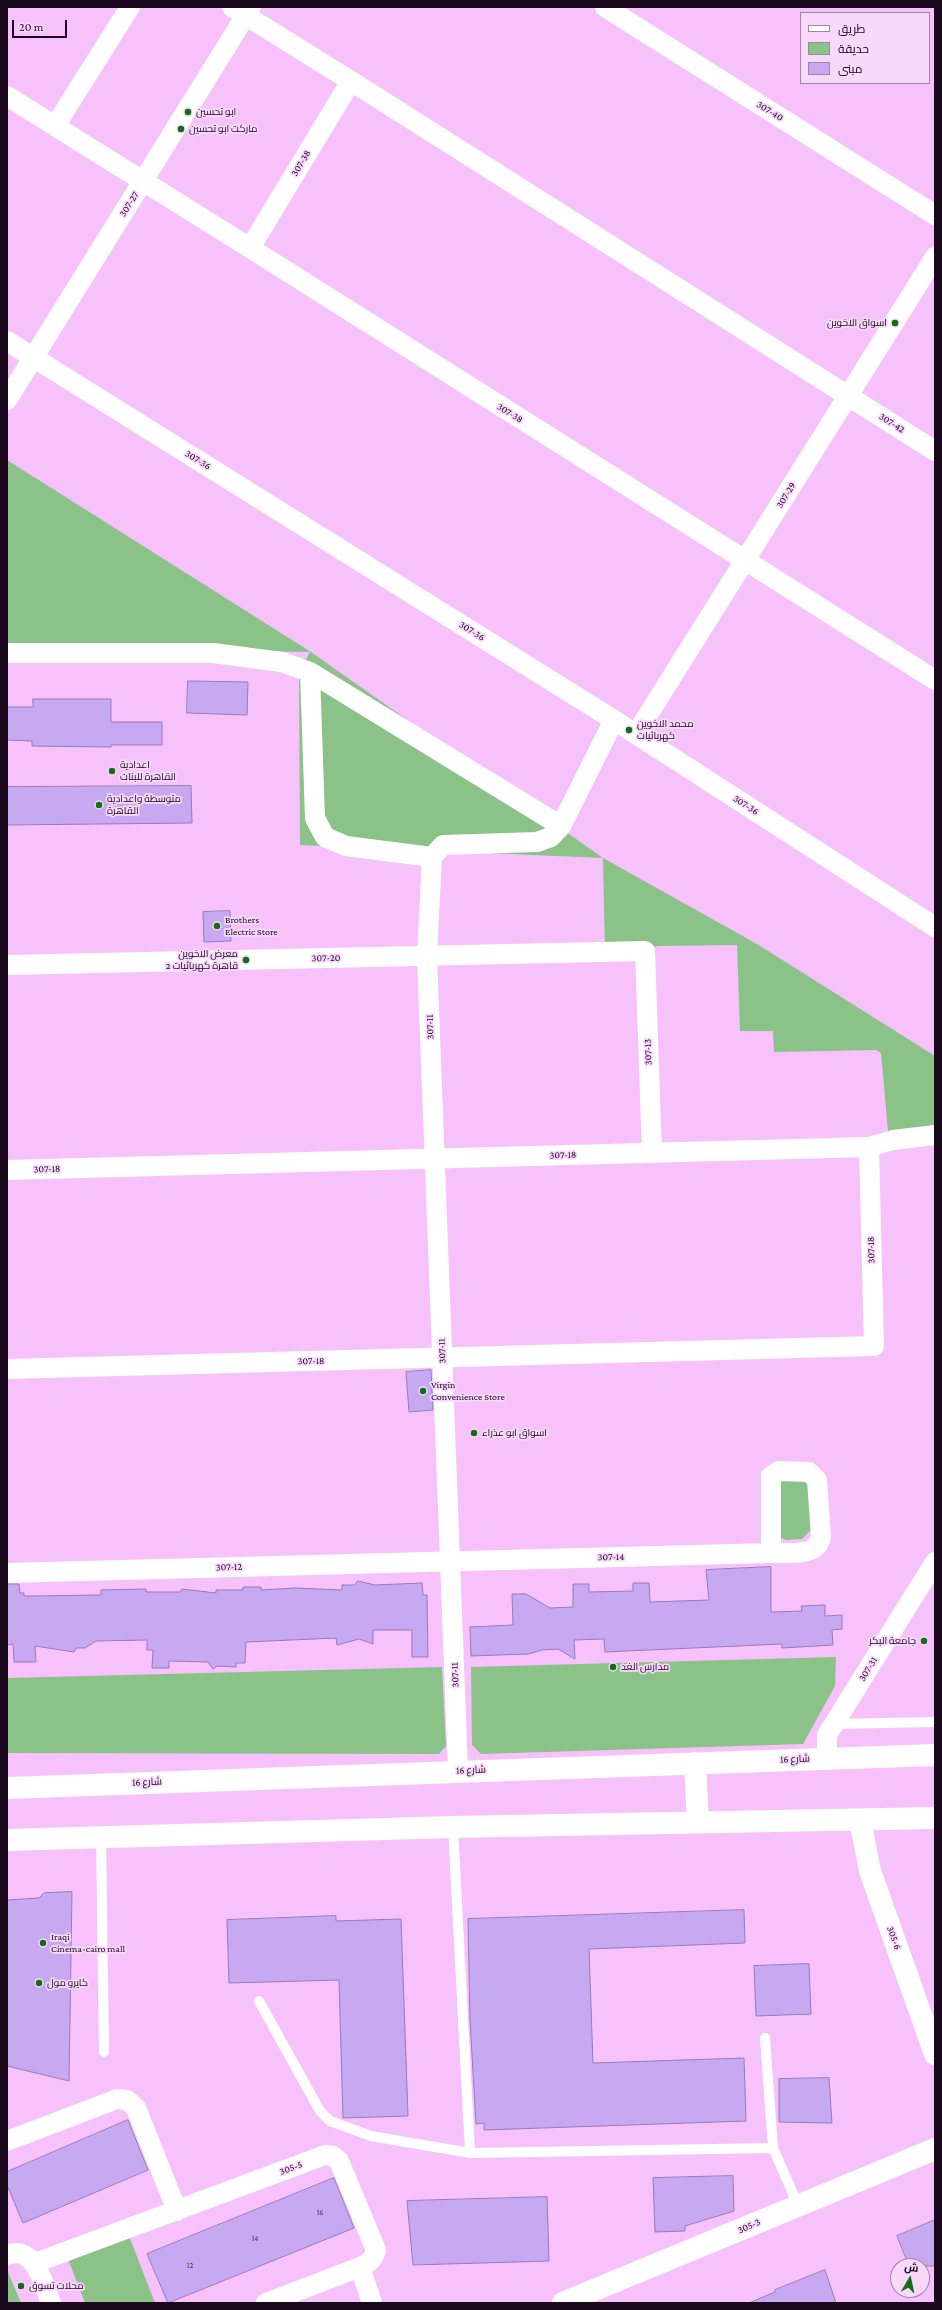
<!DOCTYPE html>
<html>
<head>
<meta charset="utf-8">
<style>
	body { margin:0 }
	#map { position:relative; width:942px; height:2310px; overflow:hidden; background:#f7c2fc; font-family:"Crimson Pro",Cairo,serif }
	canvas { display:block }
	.frame { position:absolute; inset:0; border:8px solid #1a081c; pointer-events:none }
	.legend { position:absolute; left:800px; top:12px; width:130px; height:72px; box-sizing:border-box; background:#f8d8fb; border:1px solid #9f85a2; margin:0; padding:5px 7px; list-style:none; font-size:12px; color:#1a081c }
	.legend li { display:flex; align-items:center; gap:8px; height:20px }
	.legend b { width:20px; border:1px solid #9f85a2 }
	.north { position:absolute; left:890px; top:2258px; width:40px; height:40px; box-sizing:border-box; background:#f8d8fb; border:1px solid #9f85a2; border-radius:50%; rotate:9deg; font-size:11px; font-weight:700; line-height:16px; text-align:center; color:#1a081c }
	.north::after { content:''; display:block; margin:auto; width:14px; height:18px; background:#126d18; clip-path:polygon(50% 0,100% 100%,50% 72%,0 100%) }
	.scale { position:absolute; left:12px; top:20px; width:55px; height:18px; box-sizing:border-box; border:2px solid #1a081c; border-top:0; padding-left:5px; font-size:12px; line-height:14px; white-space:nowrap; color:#1a081c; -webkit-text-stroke:3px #f8d8fb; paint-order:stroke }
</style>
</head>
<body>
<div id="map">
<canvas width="942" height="2310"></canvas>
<div class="frame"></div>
<ul class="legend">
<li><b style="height:5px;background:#fff"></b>طريق</li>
<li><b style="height:11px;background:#8ac288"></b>حديقة</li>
<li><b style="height:11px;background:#c7a9f1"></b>مبنى</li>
</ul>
<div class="north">ش</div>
<div class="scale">20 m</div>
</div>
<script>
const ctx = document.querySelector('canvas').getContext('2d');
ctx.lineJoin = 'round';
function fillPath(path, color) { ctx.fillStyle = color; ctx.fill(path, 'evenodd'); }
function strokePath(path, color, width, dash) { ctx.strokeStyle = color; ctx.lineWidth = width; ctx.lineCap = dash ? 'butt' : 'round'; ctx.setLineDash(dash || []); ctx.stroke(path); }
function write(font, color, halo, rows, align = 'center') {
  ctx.font = font + ' "Crimson Pro",Cairo,serif'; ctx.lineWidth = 3.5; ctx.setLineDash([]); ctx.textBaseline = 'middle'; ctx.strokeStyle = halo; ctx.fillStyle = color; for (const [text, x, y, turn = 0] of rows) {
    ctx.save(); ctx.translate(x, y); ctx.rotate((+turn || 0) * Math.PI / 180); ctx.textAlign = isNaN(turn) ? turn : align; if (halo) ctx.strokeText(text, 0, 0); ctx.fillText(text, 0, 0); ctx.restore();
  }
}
fillPath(new Path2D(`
	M7,460L311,652L603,858L757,944L935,1056V1135L889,1142L881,1053L876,1050L774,1052L773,1031H740L737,945L657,946L645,951L605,952L603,858L300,845L299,672L310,652L7,648Z
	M808,1479L811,1530L802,1539L786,1540L781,1538L778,1480Z
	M836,1657L835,1686L803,1744L481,1754L472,1745L471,1667Z
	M442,1667L446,1746L439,1754L7,1753V1678Z
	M129,2236L155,2303H85L68,2259Z
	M7,2270L21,2303H7Z`), '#8ac288');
const building = new Path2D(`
	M188,681L248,682L247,715L187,713Z
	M33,699H111V722H162V745H111V747L32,746V741L7,740V707H33Z
	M191,786L192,823L7,825V787Z
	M230,911L231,941L204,942L203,912Z
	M431,1370L433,1410L409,1412L406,1372Z
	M771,1567V1612L802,1611L801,1606L825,1605V1616L842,1615V1629L832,1630L833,1645L782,1648V1644L605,1652L604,1639L574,1640L575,1659L558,1649L542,1650L528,1654L471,1656L470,1627L513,1625L512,1594H526L550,1608L573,1607V1584H589V1592L633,1591V1583H649L650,1602L709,1600L706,1570Z
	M358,1581L375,1585L422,1583L423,1595H427L428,1657H412V1630H373V1644L359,1639L337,1645L336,1638L246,1642L245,1663H236V1667L217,1666L213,1669L208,1662L169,1661V1668H152L153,1650H147V1640L96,1641L85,1648H76L74,1652L35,1646L36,1662H14L13,1644L7,1645V1584H19L20,1593H24V1596H34L101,1595V1590L146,1589V1592H180L182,1589L216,1593V1590H243V1587H261V1590L295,1588L342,1590V1585H354Z
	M72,1892L69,2081L7,2066V1900L39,1898L44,1893Z
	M744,1910L745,1943L589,1949L593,2063L744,2058L746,2121L484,2130V2123L476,2124L470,2020L468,1919Z
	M336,1916V1921L401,1919L408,2116L343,2118L339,1980L229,1983L227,1920Z
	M809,1964L811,2014L756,2016L754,1966Z
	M829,2078L832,2123L779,2122V2079Z
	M128,2120L148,2170L23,2223L7,2185V2172Z
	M733,2176L734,2211L685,2226V2231L655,2232L653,2178Z
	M334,2178L354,2228L168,2303L147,2254Z
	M547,2197L549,2261L413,2265L407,2201Z
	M935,2220V2266H909L897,2236Z
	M825,2270L836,2303H749L775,2292V2290Z`);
fillPath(building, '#c7a9f1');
strokePath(building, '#967bb9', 1);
strokePath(new Path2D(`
	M834,1724L935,1722
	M453,1827L470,2153
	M101,1837L104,2052
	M259,2001L320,2111L330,2121L371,2136L470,2153L773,2148
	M765,2038L773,2148L798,2205`), '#fff', 10);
strokePath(new Path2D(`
	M232,7L351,81
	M605,7L935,215
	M7,96L250,248
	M55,126L130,7
	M7,341L614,720L935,927
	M7,400L251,7
	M935,451L351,81L250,248L935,680
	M7,653H213L282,662L310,672L561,826
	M310,672L315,818L325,837L346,846L432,857
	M636,734L935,257
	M7,965L645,951L652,1153
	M869,1147L893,1140L935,1135
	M7,1170L869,1147L874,1346L7,1369
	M7,1573L771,1553C787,1552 817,1558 821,1537L817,1480L809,1472L779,1471L771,1476V1553
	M827,1758V1735L935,1562
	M458,1770L427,956L432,857L443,845L537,842L551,837L561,826L614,720
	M7,2141L117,2099L127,2100L136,2108L177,2211
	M7,2255C35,2244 43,2284 51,2303
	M35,2263L325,2155L333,2156L339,2161L376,2250C373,2260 369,2263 360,2267L266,2303
	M360,2267L372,2303`), '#fff', 20);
strokePath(new Path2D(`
	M860,1820L870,1871L935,2054
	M563,2303L935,2149`), '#fff', 22);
strokePath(new Path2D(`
	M695,1763L698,1822
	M7,1788L935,1755
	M7,1840L453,1827L935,1818`), '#fff', 22);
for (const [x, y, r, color] of [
	[188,112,4,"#126d18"],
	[181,129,4,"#126d18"],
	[895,323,4,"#126d18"],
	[629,730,4,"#126d18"],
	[112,771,4,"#126d18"],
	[99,805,4,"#126d18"],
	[217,926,4,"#126d18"],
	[246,960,4,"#126d18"],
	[423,1391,4,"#126d18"],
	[474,1433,4,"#126d18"],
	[924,1641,4,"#126d18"],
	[613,1667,4,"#126d18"],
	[43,1943,4,"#126d18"],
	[39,1983,4,"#126d18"],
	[21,2286,4,"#126d18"]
]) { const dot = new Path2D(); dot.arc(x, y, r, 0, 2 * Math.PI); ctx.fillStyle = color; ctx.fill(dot); strokePath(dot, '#f8d8fb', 1.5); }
write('8px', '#453051', null, [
	["16",320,2213],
	["14",255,2239],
	["12",190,2266]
]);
write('10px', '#1a081c', '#f8d8fb', [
	["307-40",770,111,32],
	["307-38",301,163,-59],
	["307-27",129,204,-58],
	["307-38",510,413,32],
	["307-42",892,423,33],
	["307-36",198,460,32],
	["307-29",786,495,-58],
	["307-36",472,631,32],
	["307-36",746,805,33],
	["307-20",326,958,-1],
	["307-11",430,1027,-92],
	["307-13",648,1052,-92],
	["307-18",563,1155,-2],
	["307-18",47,1169,-2],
	["307-18",871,1250,-92],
	["307-11",442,1351,-92],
	["307-18",311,1361,-1],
	["307-14",611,1557,-1],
	["307-12",229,1567,-2],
	["307-31",868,1669,-58],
	["307-11",455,1675,-92],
	["شارع 16",795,1759,-2],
	["شارع 16",471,1770,-2],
	["شارع 16",147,1782,-2],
	["305-6",894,1938,70],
	["305-5",291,2168,-20],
	["305-3",749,2226,-23]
]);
write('10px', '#1a081c', '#f8d8fb', [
	["ابو تحسين",196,112],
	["ماركت ابو تحسين",189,129],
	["اسواق الاخوين",887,323,"right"],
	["محمد الاخوين",637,724],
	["كهربائيات",637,736],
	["اعدادية",120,765],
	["القاهرة للبنات",120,777],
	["متوسطة واعدادية",107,799],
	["القاهرة",107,811],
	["Brothers",225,920],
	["Electric Store",225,932],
	["معرض الاخوين",238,954,"right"],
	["قاهرة كهربائيات 2",238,966,"right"],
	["Virgin",431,1385],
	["Convenience Store",431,1397],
	["اسواق ابو عذراء",482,1433],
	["جامعة البكر",916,1641,"right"],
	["مدارس الغد",621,1667],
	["Iraqi",51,1937],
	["Cinema-cairo mall",51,1949],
	["كايرو مول",47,1983],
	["محلات تسوق",29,2286]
], 'left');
</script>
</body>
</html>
